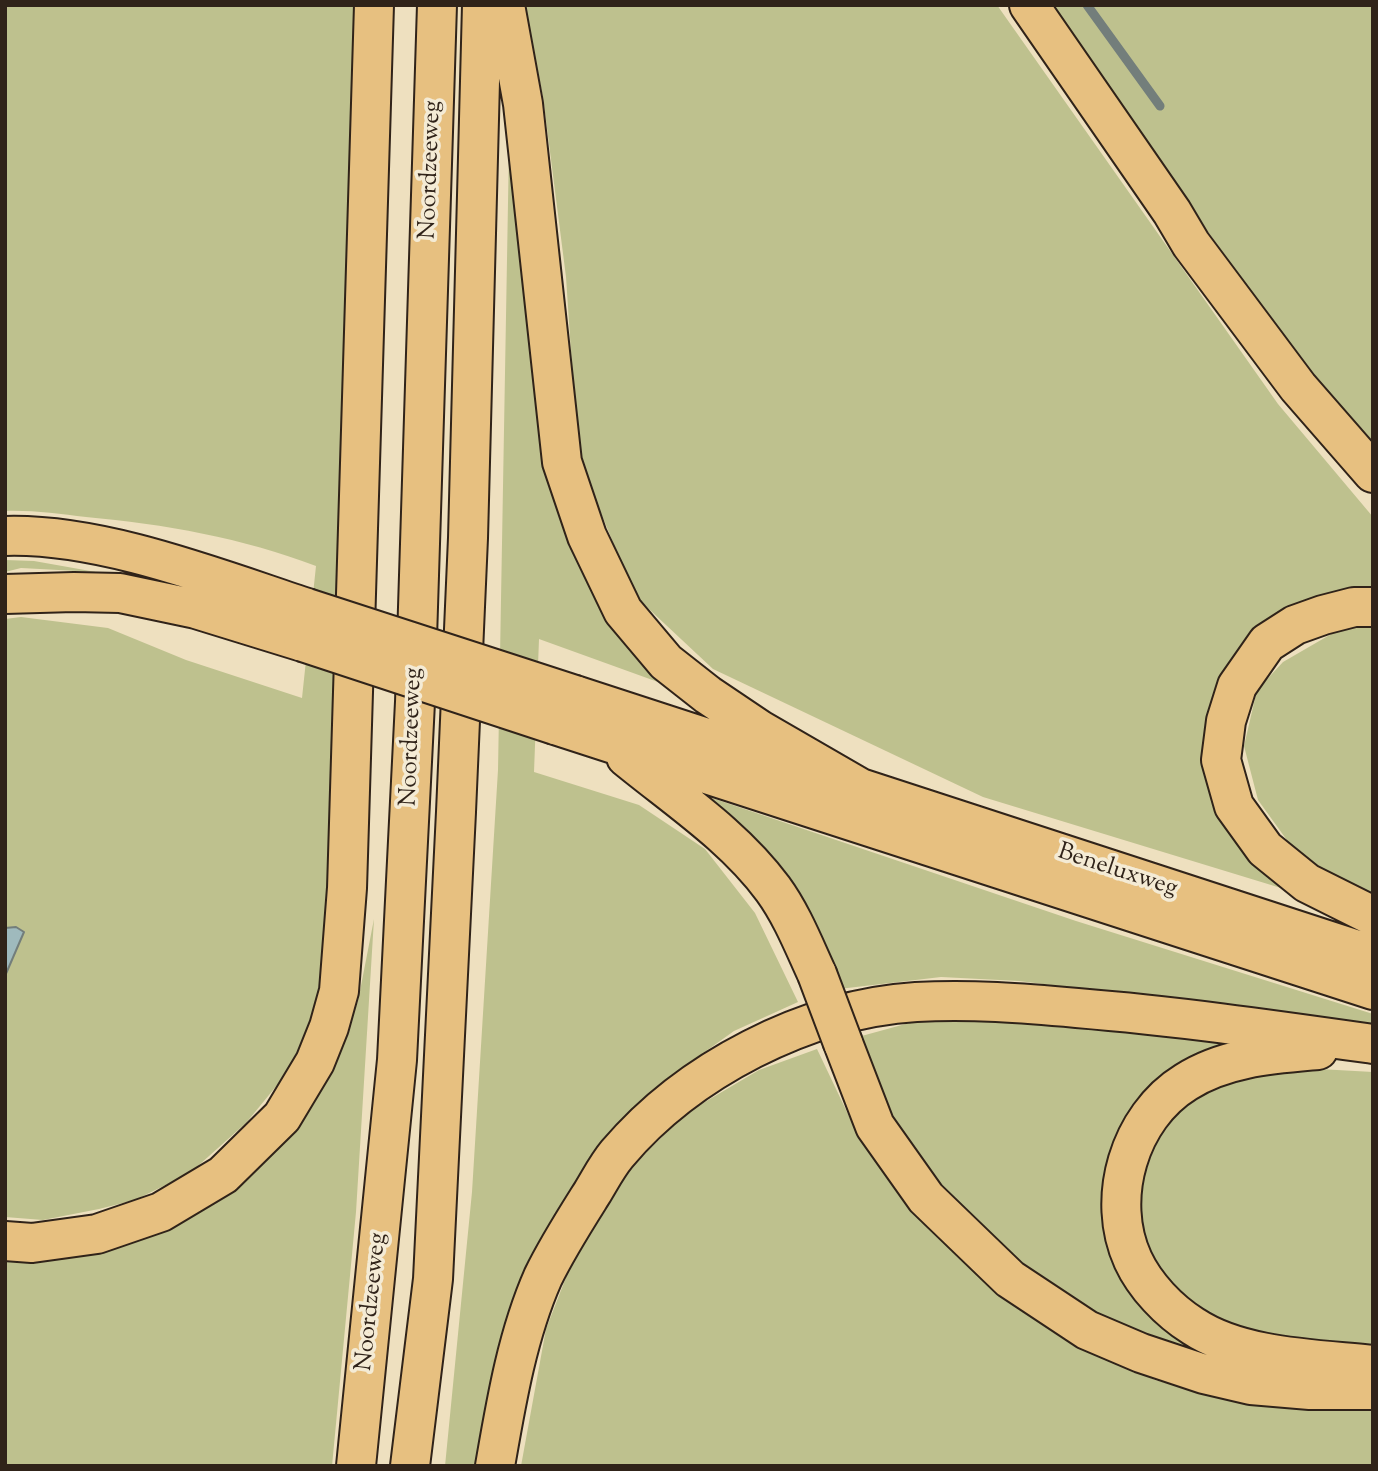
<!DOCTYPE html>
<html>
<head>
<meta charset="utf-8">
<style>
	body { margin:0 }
	#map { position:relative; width:1378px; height:1471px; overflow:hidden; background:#eee0bf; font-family:"Sorts Mill Goudy",serif }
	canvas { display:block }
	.frame { position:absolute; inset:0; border:7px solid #302319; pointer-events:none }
</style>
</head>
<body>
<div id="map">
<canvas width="1378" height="1471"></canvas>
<div class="frame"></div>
</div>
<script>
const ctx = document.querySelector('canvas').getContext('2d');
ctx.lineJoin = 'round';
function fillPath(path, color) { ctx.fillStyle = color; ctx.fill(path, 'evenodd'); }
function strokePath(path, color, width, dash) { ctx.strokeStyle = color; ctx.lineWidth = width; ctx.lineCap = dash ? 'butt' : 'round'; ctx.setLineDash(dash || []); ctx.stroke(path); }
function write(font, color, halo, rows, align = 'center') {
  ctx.font = font + ' "Sorts Mill Goudy",serif'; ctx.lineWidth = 7; ctx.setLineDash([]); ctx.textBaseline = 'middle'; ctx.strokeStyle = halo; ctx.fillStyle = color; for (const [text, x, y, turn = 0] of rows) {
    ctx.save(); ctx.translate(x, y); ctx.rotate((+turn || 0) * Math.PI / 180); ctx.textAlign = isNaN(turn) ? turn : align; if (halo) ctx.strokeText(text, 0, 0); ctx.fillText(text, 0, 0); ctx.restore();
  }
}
fillPath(new Path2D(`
	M5,5H358L326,973L306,1035L287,1073L246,1123L190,1173L135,1200L99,1209L43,1220L5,1217V976L24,932L16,927L5,928V619L21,617L108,628L186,660L302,698L316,566C243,538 164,524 86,517C59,514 32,510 5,511Z
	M524,5H997L1278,404L1373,517V590L1314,597L1273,618L1211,741L1294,892L983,797L713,669L635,596L578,457L566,277L543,97Z
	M1049,5H1373V461L1167,175Z
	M509,146L545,465L617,624L658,682L539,639L534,772L639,805L705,849L755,913L798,1002L734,1031L667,1079L590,1157L533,1255L481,1466H445L472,1192L498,770Z
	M5,560L34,561L96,572L21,568L5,572Z
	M1373,626V904L1302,861L1258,800L1244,746L1257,690L1283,662L1340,629Z
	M700,794L1076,921L1373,1014V1025L1019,981L941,977L839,989Z
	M374,919L356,1212L332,1466H5V1256L126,1240L192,1216L278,1147L314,1104L335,1062L358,1001Z
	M998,1014L1246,1045L1129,1118L1140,1295L1299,1377L1126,1335L1035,1285L913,1158L878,1091L858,1037L920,1020Z
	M817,1049L856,1131L915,1213L989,1286L1072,1342L1155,1380L1243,1404L1373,1408V1466H521L546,1329L579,1244L631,1167L688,1112L759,1070Z
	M1265,1066L1373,1072V1357L1310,1350L1188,1310L1152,1268L1135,1225L1147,1150L1173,1110L1208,1081Z`), '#bec18e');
const water = new Path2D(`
	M16,927L24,932L5,976V928Z`);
fillPath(water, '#9fbabd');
strokePath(water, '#737e7b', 2);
strokePath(new Path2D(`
	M1087,5L1160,106`), '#737e7b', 9);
const trunk = new Path2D(`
	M505,5L523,104L562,462L587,536L623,611L666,662L708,695L760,730L862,789
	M1029,5L1172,212L1191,244L1298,387L1373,473
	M5,536C101,533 216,578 307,608
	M5,594L74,592L120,593L196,609L303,642
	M1373,607H1354L1323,615L1295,625L1267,643L1237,686L1226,721L1221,760L1234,806L1265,849L1307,883L1373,916
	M575,695L1373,955
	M555,725L1373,990
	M626,757C676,798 734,836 773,889C792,915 804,946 817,974
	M843,1043L875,1126L926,1198L1010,1279L1087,1330L1141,1353L1204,1374L1251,1385L1310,1390H1373
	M1318,1050C1273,1054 1225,1057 1186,1082C1129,1117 1105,1199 1133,1260C1145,1286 1169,1311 1193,1326C1241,1358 1316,1359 1373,1365
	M5,1241L32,1243L97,1234L161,1212L223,1175L282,1117L315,1062L329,1027L339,991L347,888L374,5
	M356,1466L397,1060L415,702L437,5
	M410,1466L433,1279L456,812L468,538L482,5
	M495,1466C506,1403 517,1336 543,1277C557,1248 575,1220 592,1193C600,1180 607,1166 617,1154C688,1070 806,1009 916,1002C970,999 1023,1003 1077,1008C1176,1016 1274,1030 1373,1044`);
strokePath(trunk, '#302319', 42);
strokePath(trunk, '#e7c080', 38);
const trunkBridge = new Path2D(`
	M307,608L575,695
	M303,642L555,725
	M817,974L843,1043`);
strokePath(trunkBridge, '#302319', 42, []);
strokePath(trunkBridge, '#e7c080', 38);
write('24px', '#302319', '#f4ebd5', [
	["Noordzeeweg",432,170,-88],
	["Noordzeeweg",413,737,-88],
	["Beneluxweg",1117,872,18],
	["Noordzeeweg",373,1302,-84]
]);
</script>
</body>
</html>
